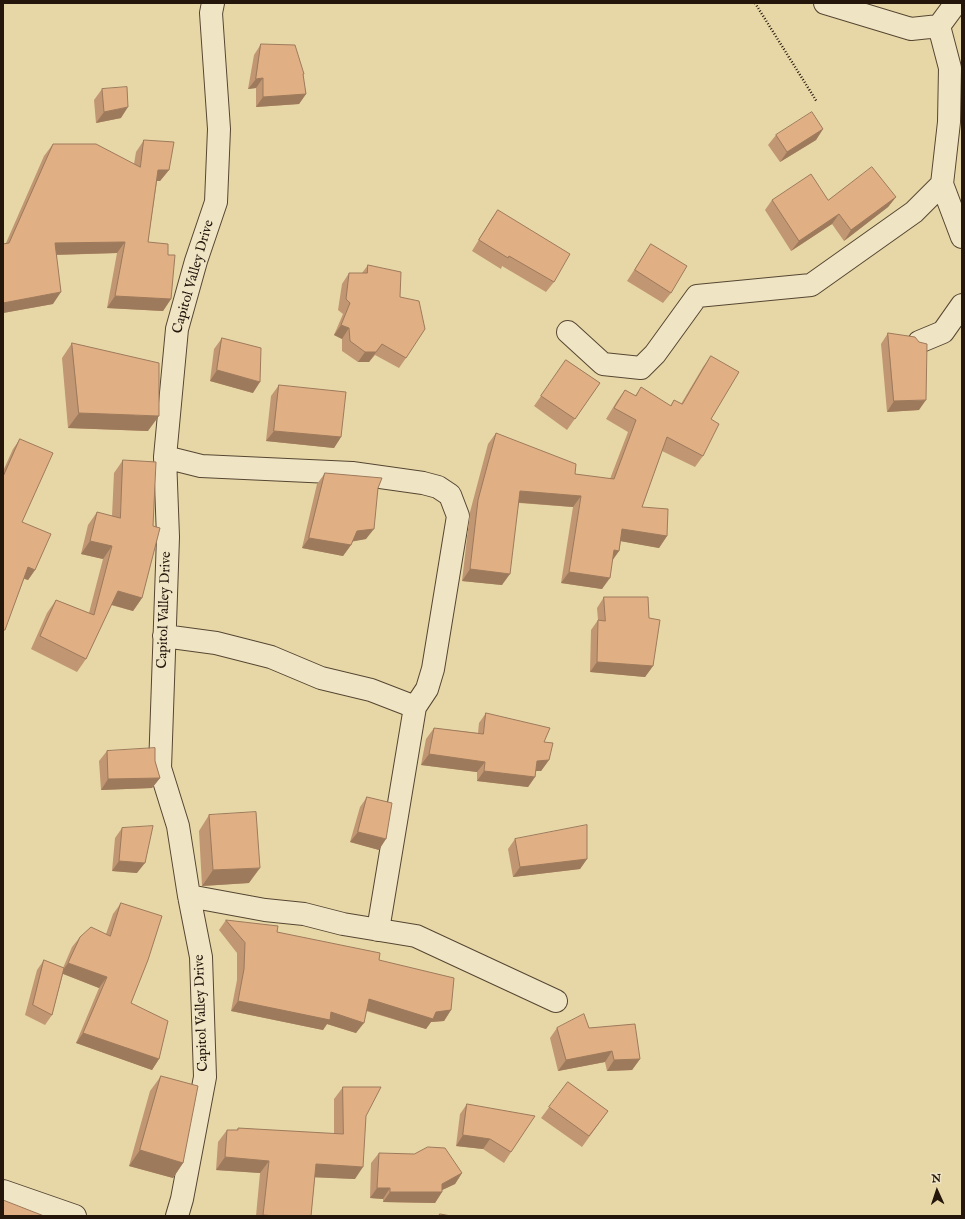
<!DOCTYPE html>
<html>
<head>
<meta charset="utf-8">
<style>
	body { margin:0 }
	#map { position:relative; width:965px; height:1219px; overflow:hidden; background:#e7d7a6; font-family:"IM FELL English",serif }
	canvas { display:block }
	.frame { position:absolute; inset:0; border:4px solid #25160c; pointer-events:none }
	.north { position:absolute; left:917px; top:1171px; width:40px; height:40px; -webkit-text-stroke:3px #efe5c5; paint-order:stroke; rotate:357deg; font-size:11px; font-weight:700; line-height:16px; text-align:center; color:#25160c }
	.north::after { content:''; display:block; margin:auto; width:14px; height:18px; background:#25160c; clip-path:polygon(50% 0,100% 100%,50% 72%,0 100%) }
</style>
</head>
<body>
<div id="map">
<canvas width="965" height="1219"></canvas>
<div class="frame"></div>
<div class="north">N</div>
</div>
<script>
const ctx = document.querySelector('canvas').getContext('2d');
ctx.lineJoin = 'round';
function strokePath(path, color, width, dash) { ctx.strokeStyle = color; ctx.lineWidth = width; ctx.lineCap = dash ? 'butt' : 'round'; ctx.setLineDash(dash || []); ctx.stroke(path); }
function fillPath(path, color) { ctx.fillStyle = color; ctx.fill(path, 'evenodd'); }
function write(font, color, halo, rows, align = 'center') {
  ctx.font = font + ' "IM FELL English",serif'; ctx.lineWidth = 3; ctx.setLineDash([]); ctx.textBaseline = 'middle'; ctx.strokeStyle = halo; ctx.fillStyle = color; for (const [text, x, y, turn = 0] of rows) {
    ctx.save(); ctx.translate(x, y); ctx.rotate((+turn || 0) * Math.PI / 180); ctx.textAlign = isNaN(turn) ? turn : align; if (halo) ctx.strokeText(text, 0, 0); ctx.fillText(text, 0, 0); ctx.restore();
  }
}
const minor = new Path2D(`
	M825,3L911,29L939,26L956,3
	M942,184L962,237
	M568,332L603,364L641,368L655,354L697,296L811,285L914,212L942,184L949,122L950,68L939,26
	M919,342L943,332L962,305
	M164,636L216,643L271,657L321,678L371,690L415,707L427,689L433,669L458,516L450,495L438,487L423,483L352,473L201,466L165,457
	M189,896L265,910L304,914L343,924L416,936L556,1001
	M378,930L415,707
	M3,1191L75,1216
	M177,1216L182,1199L205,1077L201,957L189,896L178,826L160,768L168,537L165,457L177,329L196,261L216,202L219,129L211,13L213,3`);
strokePath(minor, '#564632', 24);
strokePath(new Path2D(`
	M755,3L817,102`), '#25160c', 2.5, [1, 2]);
strokePath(minor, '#efe5c5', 22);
fillPath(new Path2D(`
	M261,44L303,75L306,94L299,104L256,107V88L248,89L254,55Z
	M102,89L121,118L96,123L94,100Z
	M823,129L816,140L780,162L768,145L776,135Z
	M144,140L169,170L160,181H157L148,242L171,299L163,311L107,308L117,253L57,255L53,304L3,313V244L6,243L44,156L53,144L134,164L136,152Z
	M896,197L888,207L844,241L832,224L791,251L765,210L772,200H828Z
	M498,210L554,282L546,292L502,266L501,269L472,251L490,221Z
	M651,244L671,293L663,303L627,281Z
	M368,265L400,297L406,358L399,368L375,355L369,362H358L342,351V339L334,335L343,314L338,310L342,284L349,273H362Z
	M888,333L919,410L887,412L881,344Z
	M222,338L253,393L210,381L214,349Z
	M72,343L148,431L68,428L62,358Z
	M711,356V419L703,456L695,467L662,451L642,507L667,536L659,548L621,541L619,551L612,561L602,589L561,583L573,507L519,503L502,585L462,581L470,512L488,444L496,433L575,474L610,479L628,432L606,419L617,401L625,390L635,396L641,387L670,406L674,400L681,404L703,367Z
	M566,360L600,383L567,430L534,406Z
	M279,385L341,437L334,448L266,441L271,396Z
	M20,439L22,522L35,570L28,580L24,579L3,633V471L13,449Z
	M123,460L142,598L133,611L111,605L86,659L77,672L31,649L47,613L56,600L89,613L103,559L81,554L88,525L97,512L112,516L114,473Z
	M325,473L378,488L366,539L352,541L351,545L343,556L302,548L317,484Z
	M604,597L649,618L653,666L645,677L590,672L591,630L598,620L597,608Z
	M486,713L544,742L549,760L541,771H536L535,777L528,787L477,781V772L421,765L426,739L434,728L478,733L479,723Z
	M107,751L155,761L160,778L152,788L101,790L99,761Z
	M367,797L379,850L350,842L360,807Z
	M209,815L249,883L202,886L199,831Z
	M122,828L137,873L112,871L115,838Z
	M515,839L587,859L580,869L513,877L508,849Z
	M121,903L131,1003L159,1059L152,1070L76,1043L99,988L63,974L52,1015L45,1025L25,1015L37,970L44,960L63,968L72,947L80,937L106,934L113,914Z
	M226,920L277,932L379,960L451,1010L444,1021L431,1022L426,1029L366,1011L356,1033L327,1024L323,1030L231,1011L237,980V953L219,930Z
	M557,1028L640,1059L632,1070L607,1071L605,1062L558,1071L550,1038Z
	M161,1076L183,1163L173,1178L129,1166L150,1091Z
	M568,1082L608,1111L582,1147L541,1118Z
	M343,1087L366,1116L355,1179L315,1177L311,1216H256L260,1173L216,1170L218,1142L227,1130H237L238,1128L334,1134V1099Z
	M467,1104L511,1152L504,1163L483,1149L456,1146L460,1114Z
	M379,1153L462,1173L455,1184L442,1190V1192L435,1203L383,1202V1199L370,1198L371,1163Z`), '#c19672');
fillPath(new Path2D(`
	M263,78L256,88L248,89L256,79Z
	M306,94L299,104L256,107L263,97Z
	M128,107L121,118L96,123L104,112Z
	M823,129L816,140L780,162L787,152Z
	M158,170H169L160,181H150Z
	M896,197L888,207L844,241L851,230Z
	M839,214L832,224L791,251L799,241Z
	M125,242L117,253L47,255L55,243Z
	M61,292L53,304L3,313V303Z
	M115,296L171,299L163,311L107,308Z
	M341,325L349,328L342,339L334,335Z
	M382,344L369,362H358L365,352Z
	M217,370L260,382L253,393L210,381Z
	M926,400L919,410L887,412L894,401Z
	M79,413L159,416L148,431L68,428Z
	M274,431L341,437L334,448L266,441Z
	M520,491L581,496L573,507L512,502Z
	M374,529L366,539L350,542L357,531Z
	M622,529L667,536L659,548L614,540Z
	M309,538L351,545L343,556L302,548Z
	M90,541L112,546L103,559L81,554Z
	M614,550L619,551L611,562Z
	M28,567L35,570L28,580L21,577Z
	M470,569L510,574L502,585L462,581Z
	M569,572L610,578L602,589L561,583Z
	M118,591L142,598L133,611L109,604Z
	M597,662L653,666L645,677L590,672Z
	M429,754L485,762L477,772L421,765Z
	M549,760L541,771H530L537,761Z
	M484,771L535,777L528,787L477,781Z
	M160,778L152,788L101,790L108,779Z
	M358,832L386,839L379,850L350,842Z
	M587,859L580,869L513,877L520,867Z
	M119,861L145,863L137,873L112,871Z
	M260,868L249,883L202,886L213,870Z
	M68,963L107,977L99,988L61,973Z
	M369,999L436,1012L451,1010L444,1021L431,1022L426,1029L362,1009Z
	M238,1001L331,1012L364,1023L356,1033L327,1024L323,1030L231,1011Z
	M83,1033L159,1059L152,1070L76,1043Z
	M612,1051L605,1062L558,1071L566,1060Z
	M640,1059L632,1070L607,1071L614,1060Z
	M463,1135L490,1139L483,1149L456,1146Z
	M140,1150L183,1163L173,1178L129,1166Z
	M225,1157L269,1161L260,1173L216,1170Z
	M316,1164L363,1167L355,1179L307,1177Z
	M462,1173L455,1184L438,1192H442L435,1203L383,1202L390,1192L442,1184Z
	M377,1188H390L383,1199L370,1198Z`), '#9d7a5c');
const building = new Path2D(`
	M261,44L295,45L304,74H303L306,94L263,97V78L256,79Z
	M127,87L128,107L104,112L102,89Z
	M812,112L823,129L787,152L776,135Z
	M144,140L174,142L169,170H158L148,242L168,244V255H175L171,299L115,296L125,242L55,243L61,292L3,303V244L9,243L53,144H96L140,167Z
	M872,167L896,197L851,230L839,214L799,241L772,200L811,174L828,200Z
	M498,210L570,254L554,282L509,256L508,258L479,240Z
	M651,244L687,266L671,293L635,270Z
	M368,265L401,272L400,297L419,301L425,329L406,358L382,344L376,352H365L350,341L349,328L341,325L350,303L346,299L349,273H367Z
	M888,333L915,337L919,342L927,344L926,400L894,401Z
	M222,338L261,348L260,382L217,370Z
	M72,343L159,363V416L79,413Z
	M711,356L739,372L711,419L719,424L703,456L667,437L642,507L668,509L667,536L622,529L619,551L614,550L610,578L569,572L581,496L520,491L510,574L470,569L478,500L496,433L576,464L575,474L614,479L636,420L614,408L625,390L636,396L641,387L671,406L674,400L682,404Z
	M566,360L600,383L575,419L541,396Z
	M279,385L346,392L341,437L274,431Z
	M20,439L53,453L22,522L51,534L35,570L28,567L5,630H3V477Z
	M123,460L156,462L153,526L160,528L142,598L118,591L86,659L40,636L56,600L94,615L112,546L90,541L97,512L120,518Z
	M325,473L382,478L378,488L374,529L357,531L351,545L309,538Z
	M604,597H648L649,618L660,620L653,666L597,662L598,620L605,621Z
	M486,713L550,728L544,742L553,743L549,760L537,761L535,777L484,771L485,762L429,754L434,728L483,734Z
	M155,748V761L160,778L108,779L107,751Z
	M367,797L392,803L386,839L358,832Z
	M256,812L260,868L213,870L209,815Z
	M587,825V859L520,867L515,839Z
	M153,826L145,863L119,861L122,828Z
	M121,903L162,916L148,960L131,1003L168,1021L159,1059L83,1033L107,977L68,963L80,937L91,927L110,936Z
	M226,920L278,926L277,932L380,953L379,960L454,978L451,1010L436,1012L433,1019L369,999L364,1023L331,1012L330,1020L238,1001L244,969L245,943Z
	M44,960L64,968L52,1015L33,1005Z
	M584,1014L589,1028L635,1024L640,1059L614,1060L612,1051L566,1060L557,1028Z
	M161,1076L198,1086L183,1163L140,1150Z
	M568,1082L608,1111L589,1136L549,1107Z
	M343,1087H381L366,1116L363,1167L316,1164L311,1216H275L263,1215L269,1161L225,1157L227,1130H238V1128L343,1134Z
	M467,1104L535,1116L511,1152L490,1139L463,1135Z
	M428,1147L445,1148L462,1173L442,1184V1192H390V1188H377L379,1153L414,1154Z
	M3,1200L44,1216H3Z
	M440,1214L451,1216H439Z`);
fillPath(building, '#e0af84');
strokePath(building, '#9d7a5c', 1);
write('14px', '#25160c', '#efe5c5', [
	["Capitol Valley Drive",194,277,-74],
	["Capitol Valley Drive",165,610,-88],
	["Capitol Valley Drive",202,1013,-92]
]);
</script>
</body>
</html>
